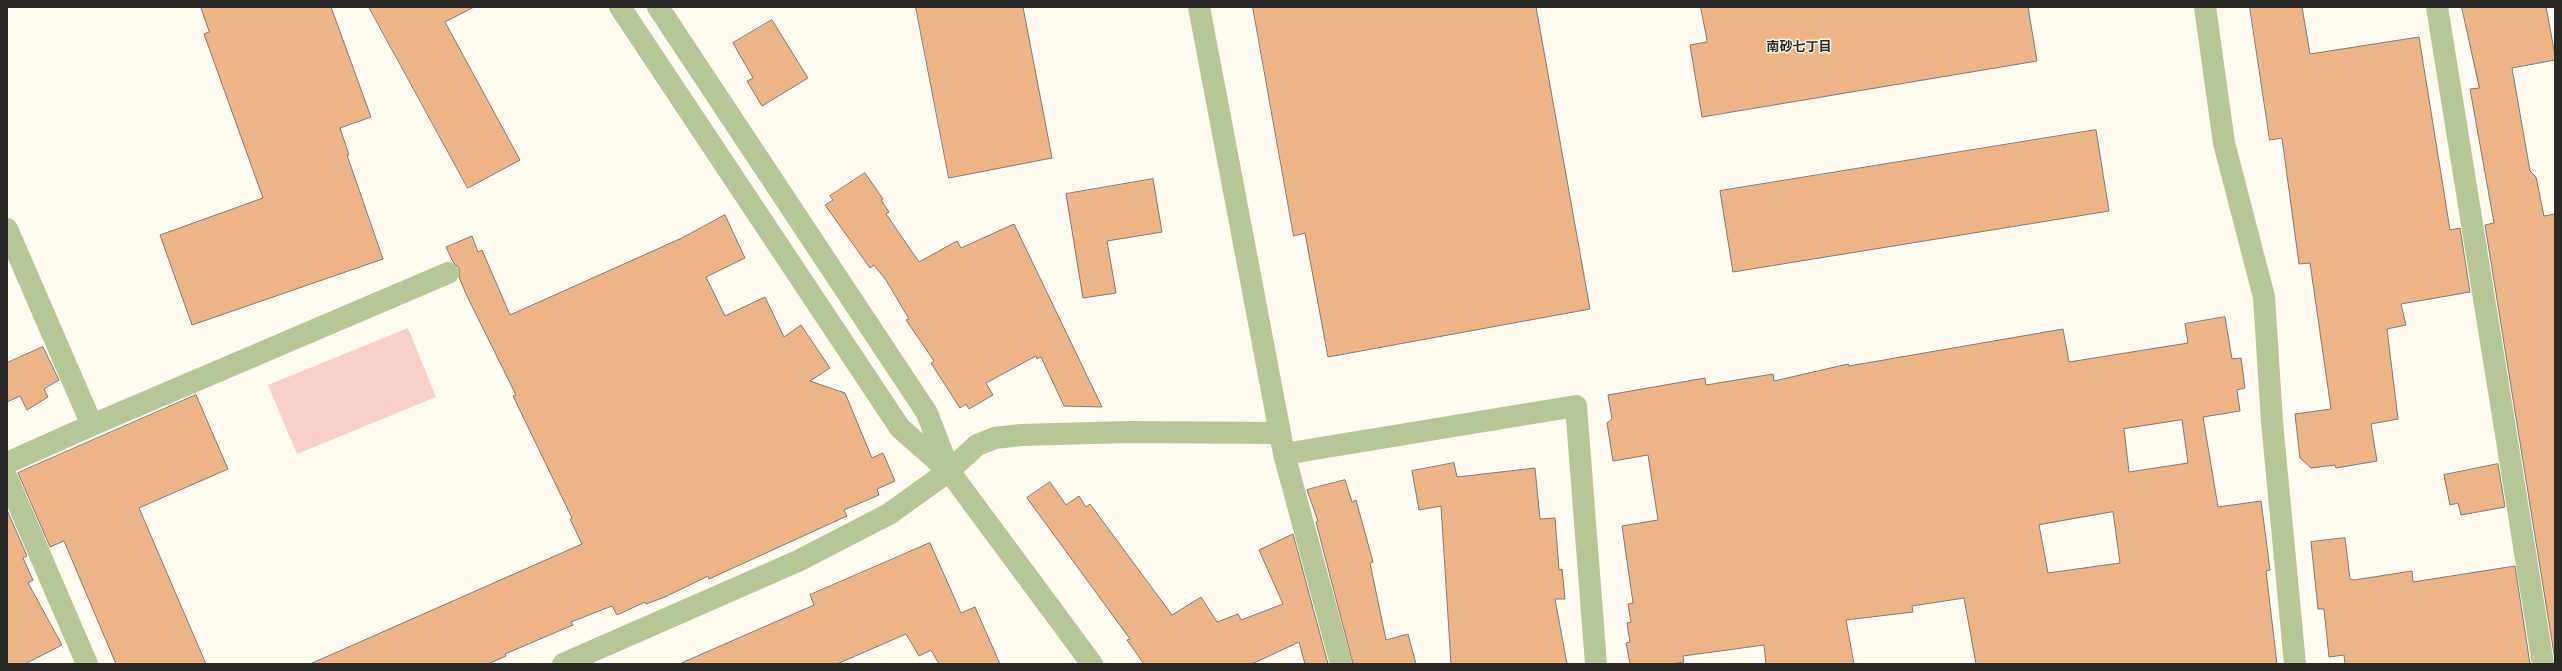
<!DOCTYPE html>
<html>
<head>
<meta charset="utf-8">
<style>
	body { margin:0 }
	#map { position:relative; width:2562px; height:671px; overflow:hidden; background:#fefaf0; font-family:Rubik,sans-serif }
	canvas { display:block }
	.frame { position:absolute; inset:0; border:8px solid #2b2925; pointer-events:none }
</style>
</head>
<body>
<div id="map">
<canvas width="2562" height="671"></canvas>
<div class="frame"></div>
</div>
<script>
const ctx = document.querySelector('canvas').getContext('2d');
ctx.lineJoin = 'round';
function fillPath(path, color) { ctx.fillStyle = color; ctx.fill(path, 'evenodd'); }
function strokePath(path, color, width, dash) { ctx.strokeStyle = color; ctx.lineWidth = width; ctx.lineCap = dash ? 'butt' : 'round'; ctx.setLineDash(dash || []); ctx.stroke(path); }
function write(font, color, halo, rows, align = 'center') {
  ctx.font = font + ' Rubik,"Noto Sans JP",sans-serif'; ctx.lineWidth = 3; ctx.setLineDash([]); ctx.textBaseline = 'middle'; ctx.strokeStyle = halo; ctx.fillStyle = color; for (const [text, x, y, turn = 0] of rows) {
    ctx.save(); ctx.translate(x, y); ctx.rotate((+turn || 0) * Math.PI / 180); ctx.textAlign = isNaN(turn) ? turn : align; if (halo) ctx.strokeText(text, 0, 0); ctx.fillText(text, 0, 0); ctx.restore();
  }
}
fillPath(new Path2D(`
	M408,328L436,397L297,454L268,385Z`), '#f8cfc9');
const building = new Path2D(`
	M201,7H331L371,117L340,128L349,155H347L383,259L192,325L160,235L263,198L204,34L209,32Z
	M369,7H474L445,22L520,160L468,188Z
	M916,7H1023L1052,158L949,178Z
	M1253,7H1536L1590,309L1328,357L1305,233L1294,236Z
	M1701,7H2028L2037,61L1702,117L1690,45L1707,42Z
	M2250,7H2302L2310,54L2419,37L2450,230L2460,228L2470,292L2401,304L2406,325L2387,329L2398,419L2371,424L2377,461L2336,468L2335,465L2311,468L2300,458L2295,414L2331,409L2310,263L2299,264L2282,138L2270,140Z
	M2462,7H2546L2555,55V60L2512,68L2530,171L2536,177L2544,216L2555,214V660L2485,225L2494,223L2470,89L2479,88Z
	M772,20L808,78L762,106L747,81L753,78L733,43Z
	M2096,130L2109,211L1733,272L1720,191Z
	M865,173L883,199L881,200L889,212L886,214L919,262L957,241L961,248L1014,224L1102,407L1064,406L1041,357L1037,359L1036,356L986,383L993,395L969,409L966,404L960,408L931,363L934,361L906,320L909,319L886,280L874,265L870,268L825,205L833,200L830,196Z
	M1153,179L1162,232L1107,241L1116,293L1083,298L1066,194Z
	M725,215L745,258L706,277L725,316L765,297L784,337L801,325L830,368L810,381L845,393L872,458L883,453L895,481L877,489L879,495L844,510L847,516L709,579L708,576L665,597L646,604L645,602L617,615L612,606L571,622L573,625L505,654L506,656L488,664H310L582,544L570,519L572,518L513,396L516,395L466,294L459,277V268L453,262L446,247L472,236L478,252L482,250L510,315L682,238Z
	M2225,317L2232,359L2241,358L2245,388L2237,390L2240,411L2203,417L2218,507L2261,501L2270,570L2266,571L2277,664H1976L1964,598L1912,606L1913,612L1846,620L1854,664H1766L1764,645L1683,656L1684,662L1671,664H1630L1626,643L1630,642L1627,623L1631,622L1628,604L1633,603L1622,526L1658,520L1648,455L1613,461L1607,423L1612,419L1608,395L1705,378L1706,385L1773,374L1774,381L1848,364L1849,366L2063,329L2069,362L2188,343L2185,324ZM2182,420L2188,463L2129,472L2124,429ZM2113,512L2120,563L2048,573L2039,525Z
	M43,347L59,380L44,389L48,397L27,410L20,396L7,402V363Z
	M196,395L228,469L139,508L206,664H116L64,541L50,547L18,473Z
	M1454,463L1457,477L1535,468L1540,519L1555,518L1559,570L1562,569L1565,599H1555L1567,664H1451L1441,506L1419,510L1412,471Z
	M2498,464L2505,507L2461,515L2458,503L2450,505L2444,475Z
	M1345,480L1352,502L1356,500L1373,562L1370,563L1386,640L1408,634L1416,664H1353L1316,522L1318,521L1307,490Z
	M1050,482L1066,505L1079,496L1086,507L1090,504L1172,615L1201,597L1217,622L1238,614L1241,620L1283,604L1259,550L1293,534L1328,664H1305L1299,642L1252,664H1144L1127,640L1130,639L1027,498Z
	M7,510L27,556L23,558L33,580L28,583L62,645L25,664H7Z
	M2345,538L2350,579L2354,580L2412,571L2413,582L2515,566L2530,664H2345L2344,655L2329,657L2324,609H2318L2311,542Z
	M930,543L961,613L975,607L1000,664H939L931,650L919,656L906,634L837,664H679L814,605L810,595Z`);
fillPath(building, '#ecb487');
strokePath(building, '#827973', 1);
strokePath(new Path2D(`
	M1199,7L1284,454L1576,406L1596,664
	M2205,7L2224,143L2264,297L2272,422L2295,664
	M2437,7L2543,664
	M7,229L92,425
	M1284,454L1341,664
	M7,463L92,425L448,273
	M7,478L87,664`), '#b7c697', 22);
strokePath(new Path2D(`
	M620,7L900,428L949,471L1092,664
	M658,7L927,413L948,468
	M563,664L798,561L889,514L949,471L977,445L995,438L1021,435L1128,432L1278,433`), '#b7c697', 22);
write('bold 13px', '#2b2925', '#fefaf0', [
	["南砂七丁目",1799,47]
]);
</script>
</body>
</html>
